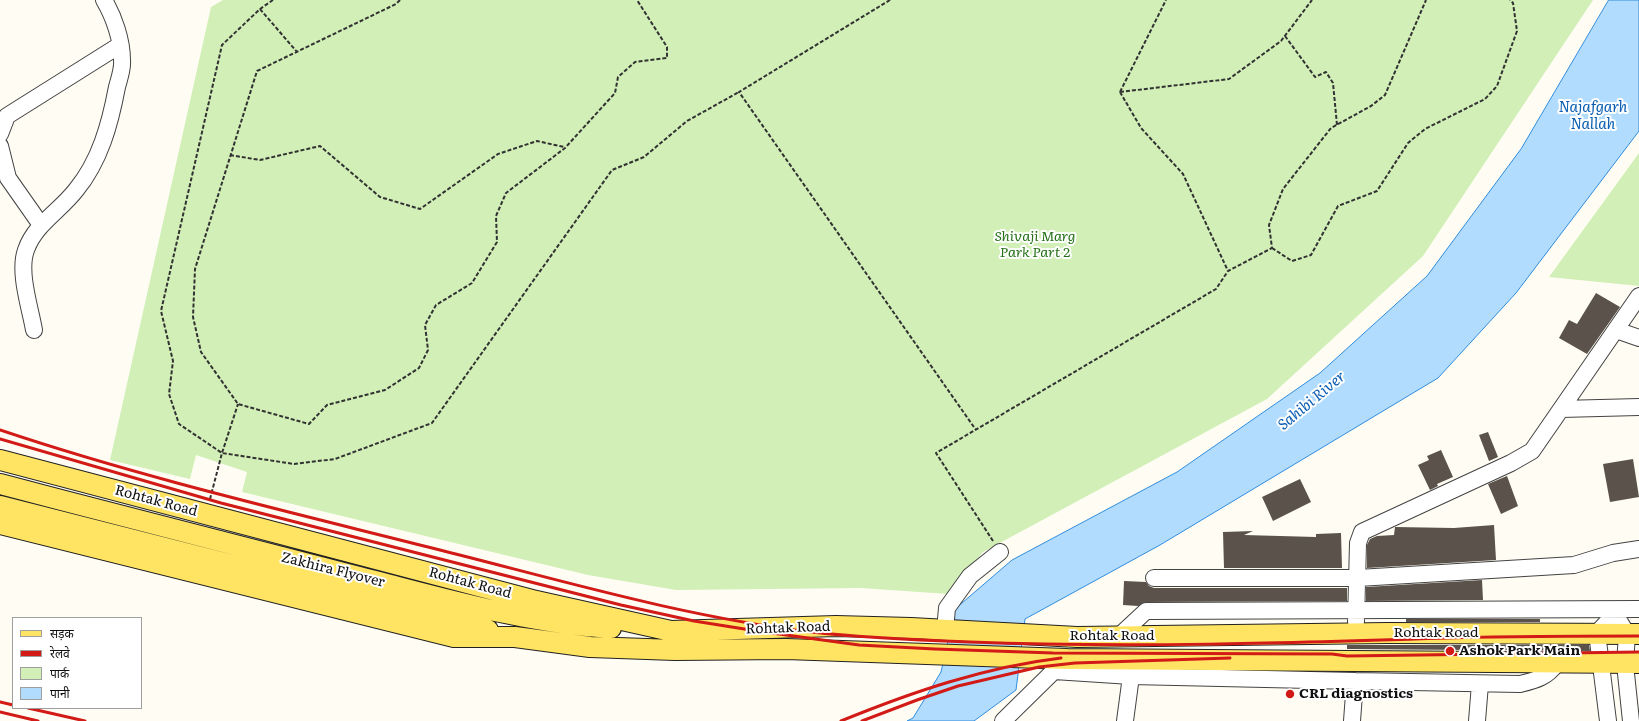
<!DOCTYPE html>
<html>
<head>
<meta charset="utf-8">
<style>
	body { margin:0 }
	#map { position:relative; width:1639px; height:721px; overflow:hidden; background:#fffdf3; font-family:Literata,"Noto Sans Devanagari",serif }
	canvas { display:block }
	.legend { position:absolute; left:12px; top:617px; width:130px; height:92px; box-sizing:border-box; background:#fff; border:1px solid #9f9f9f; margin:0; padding:5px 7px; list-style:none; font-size:12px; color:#101010 }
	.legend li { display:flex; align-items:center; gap:8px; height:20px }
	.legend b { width:20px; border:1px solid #9f9f9f }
</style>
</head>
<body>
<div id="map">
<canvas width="1639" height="721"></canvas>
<ul class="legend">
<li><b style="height:5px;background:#ffe363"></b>सड़क</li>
<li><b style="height:5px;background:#d21a16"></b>रेलवे</li>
<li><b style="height:11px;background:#d1efb7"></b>पार्क</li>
<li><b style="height:11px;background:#b1dcfd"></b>पानी</li>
</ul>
</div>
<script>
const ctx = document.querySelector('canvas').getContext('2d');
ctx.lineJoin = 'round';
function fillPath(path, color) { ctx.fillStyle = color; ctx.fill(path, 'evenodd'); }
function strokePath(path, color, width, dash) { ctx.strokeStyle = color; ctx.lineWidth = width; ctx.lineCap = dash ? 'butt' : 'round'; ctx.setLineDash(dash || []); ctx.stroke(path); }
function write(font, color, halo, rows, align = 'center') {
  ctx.font = font + ' Literata,serif'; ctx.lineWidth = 4; ctx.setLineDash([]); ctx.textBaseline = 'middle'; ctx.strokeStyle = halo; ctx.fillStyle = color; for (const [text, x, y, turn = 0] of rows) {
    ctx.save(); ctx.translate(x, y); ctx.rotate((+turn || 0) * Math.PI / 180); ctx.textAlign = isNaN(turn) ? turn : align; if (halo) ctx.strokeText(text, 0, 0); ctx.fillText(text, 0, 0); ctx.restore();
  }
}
fillPath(new Path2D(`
	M223,0H1593L1423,256L1267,399L983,552L948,594L861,588L676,590L588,575L242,492L247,472L196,455L190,479L110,460L211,7Z
	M1639,153V286L1549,277Z`), '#d1efb7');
const water = new Path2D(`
	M1609,0H1639V131L1516,293L1438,378L1160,545L1025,619L1016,690L974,721H907L913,718L941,672L955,609L1012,560L1177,472L1320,373L1427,276L1521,149Z`);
fillPath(water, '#b1dcfd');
strokePath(water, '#308cdd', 1);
fillPath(new Path2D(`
	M1596,293L1620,307L1587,354L1559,338L1569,320L1577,324Z
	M1488,432L1498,457L1489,461L1479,435Z
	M1441,450L1453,477L1437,484L1438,486L1430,490L1418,465L1429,460L1427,456Z
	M1633,459L1639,497L1610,502L1603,464Z
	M1507,476L1518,506L1501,514L1488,484Z
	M1300,479L1311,502L1273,521L1262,497Z
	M1494,525L1496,560L1367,568V545L1370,539L1377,536L1394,535L1395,527L1454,528Z
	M1253,531L1244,535L1316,537V534L1341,533L1342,568H1224L1223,532Z
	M1482,580L1483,600L1366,601V587Z
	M1124,581L1146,582L1149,586L1154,588H1347V601L1146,602L1138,606L1123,605Z
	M1406,619H1540V622H1406Z
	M1347,645H1589L1590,651L1347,649Z`), '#5a524b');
const minor = new Path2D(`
	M0,134L7,116L120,45
	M0,146L8,178L41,225
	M34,330C30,307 18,272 26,250C35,224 60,211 76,190C100,161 110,124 117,87C119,79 123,69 122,60C122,40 114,17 104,0
	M1616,330L1639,338
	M1561,409L1639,407
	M1154,578H1358L1574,565L1613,553L1639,549
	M1356,622L1358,543L1362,532L1511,463L1532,451L1639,296
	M945,630L947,608L970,576L1000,552
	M1118,637L1146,611L1639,609
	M1054,671L1131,676L1355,681
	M1003,721L1061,664
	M1125,721L1131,676
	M1352,721L1355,681L1520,684C1537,680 1547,677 1557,663
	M1477,721L1480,684
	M1608,721L1597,633L1615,614L1627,634L1625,664L1631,721`);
const major = new Path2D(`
	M0,460L532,600L671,631L836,626L911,628L1077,637L1388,633L1639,634
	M0,484C118,515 236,545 355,576C439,597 524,623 611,628
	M0,506L488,630
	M0,524L454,637H515L590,647L675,650L786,649L1067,659L1639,663`);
strokePath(minor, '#434343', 18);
strokePath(major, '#212121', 22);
strokePath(new Path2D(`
	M273,0L260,9L222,45L161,311L173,361L169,394L179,424L222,453L294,464L335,459L432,423L612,170L644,157L687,121L739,92
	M400,0L396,4L257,71L195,269L193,317L201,352L238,404L309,424L327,405L385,390L419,368L428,350L425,325L436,305L472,283L497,242L496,216L506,193L565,148L615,93L618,77L635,62L667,58V47L637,0
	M890,0L739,92L976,430
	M260,9L297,52
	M1285,36L1315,77L1326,72L1333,83L1337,125
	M1120,92L1229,79L1281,41L1312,0
	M1120,92L1141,128L1183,174L1228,271
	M1120,92L1166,0
	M230,155L260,160L320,146L380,197L420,209L498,154L537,141L564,147
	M1272,248L1292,261L1311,255L1338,206L1377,191L1408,143L1425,129L1485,99L1497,86L1517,31L1513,3L1510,0
	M210,499L222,453L238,404
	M993,541L936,453L1216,289L1228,271L1272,248L1269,225L1283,189L1331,128L1371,106L1385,95L1426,0`), '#323232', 2, [4, 2]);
strokePath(minor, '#fff', 16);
strokePath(major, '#ffe363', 20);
strokePath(new Path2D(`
	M0,430C143,478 290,512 436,549C560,580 684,617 811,632C864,638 917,640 970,642C1129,648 1288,643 1447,638C1511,636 1575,636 1639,636
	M0,439L221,503L621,605L694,621L757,631L859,645L935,649L1053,653L1332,654L1347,656L1639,652
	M0,702L13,705
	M28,708L85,721
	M0,712L38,721
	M841,721C912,692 985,667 1061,658
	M862,721L917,700L958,686L1039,667L1075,663L1230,658`), '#d21a16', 3);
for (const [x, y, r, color] of [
	[1450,651,5,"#d21a16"],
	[1290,694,5,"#d21a16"]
]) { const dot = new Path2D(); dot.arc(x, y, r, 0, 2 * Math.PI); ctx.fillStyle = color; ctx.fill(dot); strokePath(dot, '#fff', 1.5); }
write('italic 14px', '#247117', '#fff', [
	["Shivaji Marg",1035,237],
	["Park Part 2",1035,253]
]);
write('14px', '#101010', '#fff', [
	["Rohtak Road",156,501,15],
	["Zakhira Flyover",333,570,14],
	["Rohtak Road",470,583,15],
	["Rohtak Road",788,628,-2],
	["Rohtak Road",1436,633],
	["Rohtak Road",1112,636]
]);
write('bold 14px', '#101010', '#fff', [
	["Ashok Park Main",1459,651],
	["CRL diagnostics",1299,694]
], 'left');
write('italic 15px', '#095db2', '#fff', [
	["Najafgarh",1593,108],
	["Nallah",1593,125],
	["Sahibi River",1312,401,-40]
]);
</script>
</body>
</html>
